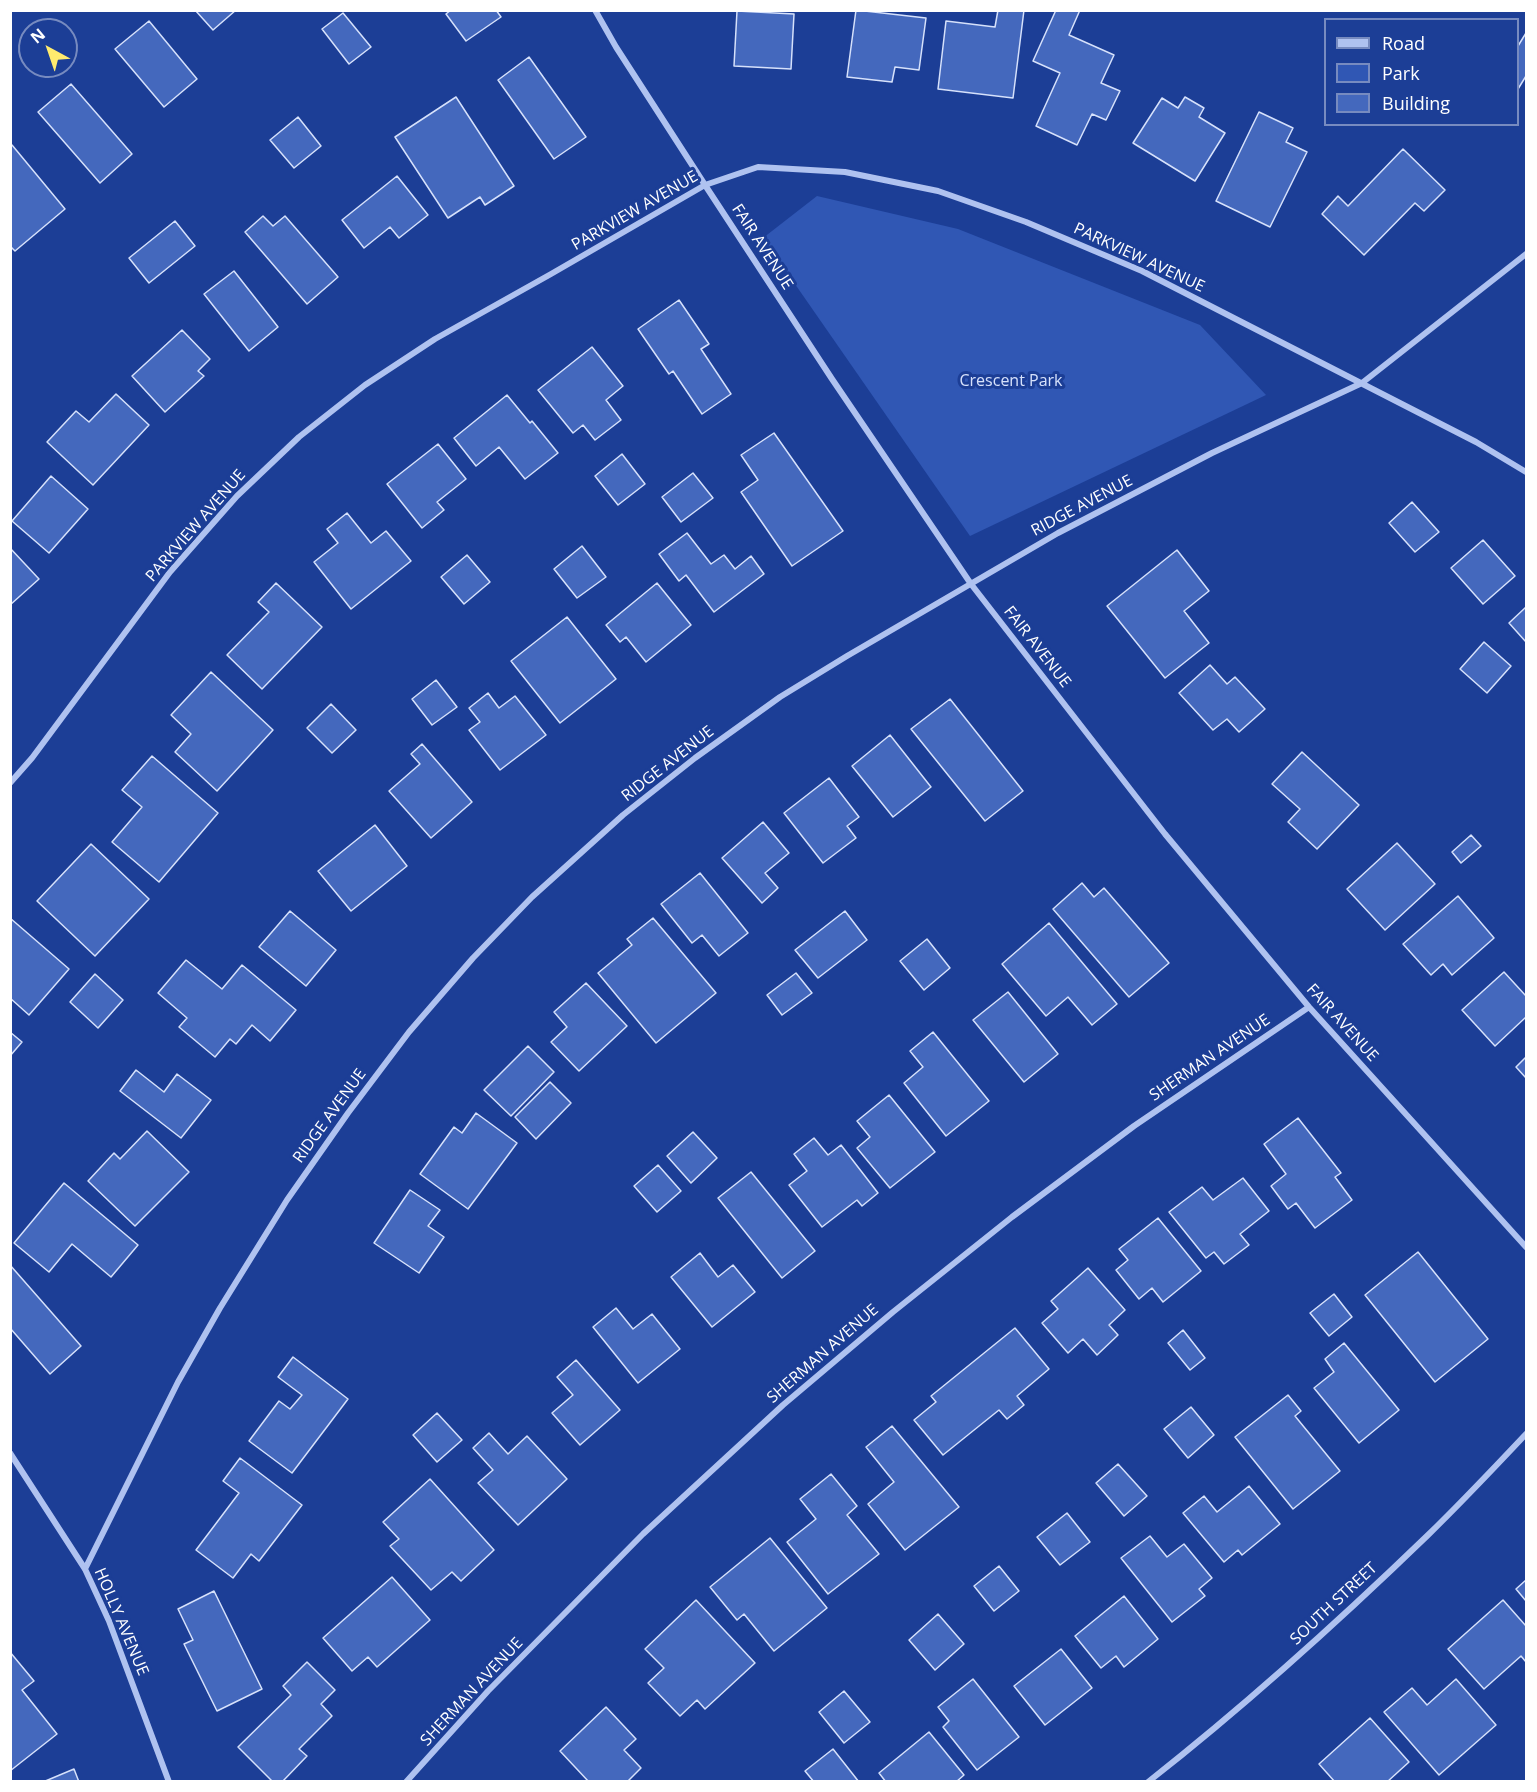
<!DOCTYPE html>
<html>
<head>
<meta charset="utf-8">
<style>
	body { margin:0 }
	#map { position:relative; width:1537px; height:1792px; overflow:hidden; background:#1c3e96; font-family:"Open Sans",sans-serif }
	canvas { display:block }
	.frame { position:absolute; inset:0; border:12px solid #fff; pointer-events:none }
	.legend { position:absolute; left:1324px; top:18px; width:195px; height:108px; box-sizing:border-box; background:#1c3e96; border:2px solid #778bc0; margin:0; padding:8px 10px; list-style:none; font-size:18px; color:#fff }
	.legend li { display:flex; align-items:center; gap:12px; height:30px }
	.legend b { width:30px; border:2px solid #778bc0 }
	.north { position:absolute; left:18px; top:18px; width:60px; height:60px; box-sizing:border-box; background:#1c3e96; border:2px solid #778bc0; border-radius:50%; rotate:320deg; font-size:16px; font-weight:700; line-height:24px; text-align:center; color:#fff }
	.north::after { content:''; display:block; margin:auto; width:21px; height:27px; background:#ffeb6e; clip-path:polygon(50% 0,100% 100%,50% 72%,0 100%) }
</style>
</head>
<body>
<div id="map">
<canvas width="1537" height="1792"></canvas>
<div class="frame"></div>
<ul class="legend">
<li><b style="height:8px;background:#afc2f0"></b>Road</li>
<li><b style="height:16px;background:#3057b4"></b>Park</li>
<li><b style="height:16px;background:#4468bd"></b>Building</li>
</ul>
<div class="north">N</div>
</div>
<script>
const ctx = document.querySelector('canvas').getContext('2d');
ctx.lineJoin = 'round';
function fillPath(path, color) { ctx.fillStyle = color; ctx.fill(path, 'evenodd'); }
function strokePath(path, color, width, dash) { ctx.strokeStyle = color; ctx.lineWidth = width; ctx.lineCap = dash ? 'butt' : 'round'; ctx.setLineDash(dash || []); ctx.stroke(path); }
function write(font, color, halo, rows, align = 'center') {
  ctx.font = font + ' "Open Sans",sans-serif'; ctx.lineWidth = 6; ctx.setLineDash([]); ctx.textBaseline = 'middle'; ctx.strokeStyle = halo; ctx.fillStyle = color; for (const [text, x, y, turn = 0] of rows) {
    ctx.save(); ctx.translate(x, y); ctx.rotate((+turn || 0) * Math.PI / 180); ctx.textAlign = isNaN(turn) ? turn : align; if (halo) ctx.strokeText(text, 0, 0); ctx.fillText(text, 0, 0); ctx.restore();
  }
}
fillPath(new Path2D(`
	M817,196L958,229L1200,325L1266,395L970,536L763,238Z`), '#3057b4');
const building = new Path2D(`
	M195,10H236L213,30Z
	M451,10H496L501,17L466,41L446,14Z
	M856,10L926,18L919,70L895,67L892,82L847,77Z
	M998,10H1024L1013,98L938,89L946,21L995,27Z
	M1056,10H1080L1069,35L1114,55L1101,83L1120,91L1106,120L1092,114L1077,145L1036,126L1060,73L1033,61Z
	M737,11L794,14L791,69L734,66Z
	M343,13L371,47L349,64L322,29Z
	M149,21L197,79L164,107L115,49Z
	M1526,33V76L1518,89V46Z
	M529,57L586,137L554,159L498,80Z
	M71,84L132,154L100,183L38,112Z
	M456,97L514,186L485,205L480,197L448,218L395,137Z
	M1185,97L1204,108L1199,117L1225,133L1195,181L1133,143L1162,98L1178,108Z
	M1259,112L1293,128L1286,142L1307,152L1270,227L1216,201Z
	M298,117L321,146L294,168L270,140Z
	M12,145L65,209L15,251L10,246V146Z
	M1403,149L1445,190L1424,211L1415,203L1364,255L1322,214L1338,196L1348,206Z
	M397,176L428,215L399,238L390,227L364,248L342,220Z
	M263,216L273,226L285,216L338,277L307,304L245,232Z
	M175,221L195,246L149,283L129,258Z
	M234,271L278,327L249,351L204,294Z
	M679,300L709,344L701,349L731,394L702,414L673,371L669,374L638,329Z
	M182,330L210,359L198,371L204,376L165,412L132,376Z
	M592,347L623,386L606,400L621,420L595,440L583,425L573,433L538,390Z
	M116,394L149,425L93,485L47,442L76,411L89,422Z
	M507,395L530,423L532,421L558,453L525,479L499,447L476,466L454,438Z
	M774,433L843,531L792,566L741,492L758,480L741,455Z
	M438,444L466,479L437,502L444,510L422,528L387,484Z
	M622,454L645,484L618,505L595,476Z
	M693,473L713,498L681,522L662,497Z
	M51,476L88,509L49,553L12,521Z
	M1412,502L1439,532L1415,552L1389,523Z
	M347,513L371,543L386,531L411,561L351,609L314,562L338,543L327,529Z
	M687,533L711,564L724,555L735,569L751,556L764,574L714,612L686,575L679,581L659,554Z
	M1483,540L1515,576L1483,604L1451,568Z
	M582,546L606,577L577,598L554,569Z
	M10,548L39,579L10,605Z
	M1177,550L1209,591L1184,611L1209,643L1165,678L1107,606Z
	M467,555L490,582L464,604L441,577Z
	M276,583L322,627L262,689L227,655L269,612L258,602Z
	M657,583L691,625L646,662L626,637L620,642L606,625Z
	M1526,607V642L1509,623Z
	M567,617L616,679L560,723L511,661Z
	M1484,642L1511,666L1487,693L1460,669Z
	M1210,665L1227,684L1235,677L1265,709L1239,732L1227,719L1213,730L1179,693Z
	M211,672L273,730L217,791L175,752L191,734L171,715Z
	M436,680L457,707L432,725L412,699Z
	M488,693L499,708L515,696L546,735L500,770L469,730L480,722L469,708Z
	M950,699L1023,791L985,821L911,729Z
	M331,704L356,730L332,753L307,728Z
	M890,735L931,787L893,817L852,766Z
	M422,744L472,802L431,838L389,791L420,764L411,754Z
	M1302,752L1359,805L1317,849L1288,822L1300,809L1272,784Z
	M152,756L218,813L159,882L112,842L142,807L122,790Z
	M829,778L859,817L847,826L856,838L823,863L784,813Z
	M763,822L789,853L765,873L778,888L762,903L722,858Z
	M375,825L407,866L351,911L318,871Z
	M1471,835L1481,846L1461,863L1452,852Z
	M1397,843L1435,884L1385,930L1347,889Z
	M91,844L149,899L95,956L37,901Z
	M700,873L748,933L719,956L702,935L692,943L661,904Z
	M1082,883L1094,897L1104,888L1169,963L1129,997L1053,909Z
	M1458,896L1494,938L1452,975L1443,964L1431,975L1403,944Z
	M290,911L336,950L306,986L259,947Z
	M845,911L867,940L818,978L795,950Z
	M10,918L69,969L29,1015L10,998Z
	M653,918L716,993L656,1043L598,973L632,945L627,939Z
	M1049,923L1117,1004L1092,1025L1068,997L1046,1016L1002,964Z
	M927,939L950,968L924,990L900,961Z
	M186,960L222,989L242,965L296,1010L270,1041L252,1025L236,1044L230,1039L215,1057L179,1027L187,1018L158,993Z
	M1504,972L1526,996V1017L1495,1046L1462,1010Z
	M796,973L812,993L782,1015L767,995Z
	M95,974L123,1000L98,1028L70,1002Z
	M586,983L627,1026L579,1071L551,1042L567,1027L554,1012Z
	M1008,992L1058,1054L1024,1082L973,1020Z
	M10,1032L22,1042L10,1056Z
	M933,1032L989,1101L946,1136L904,1083L923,1067L910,1051Z
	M528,1046L554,1072L511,1116L484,1090Z
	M1526,1057V1078L1516,1067Z
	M136,1070L164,1092L177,1074L211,1100L181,1138L120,1091Z
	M550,1082L571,1103L536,1139L515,1117Z
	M889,1095L935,1152L890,1188L857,1148L870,1137L857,1121Z
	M476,1113L517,1143L468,1209L420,1174L454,1127L462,1133Z
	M1298,1118L1341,1173L1335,1177L1352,1200L1315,1228L1296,1203L1288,1209L1271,1186L1286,1174L1264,1144Z
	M147,1131L189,1172L135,1226L88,1181L114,1153L120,1159Z
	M693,1132L717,1158L691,1183L667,1156Z
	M814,1138L828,1155L841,1145L878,1193L862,1206L857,1200L822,1227L789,1185L807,1171L794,1154Z
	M658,1165L681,1191L657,1212L634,1186Z
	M751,1172L815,1251L782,1278L718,1198Z
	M1243,1178L1269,1211L1240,1234L1249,1245L1224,1264L1214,1252L1206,1258L1169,1212L1202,1187L1213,1200Z
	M64,1183L138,1245L111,1277L72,1244L49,1272L14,1243Z
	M410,1190L440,1210L428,1226L444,1237L419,1273L374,1243Z
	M1158,1218L1201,1271L1163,1302L1152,1288L1139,1299L1116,1270L1128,1260L1119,1249Z
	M1418,1252L1488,1339L1435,1382L1365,1295Z
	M700,1253L718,1277L733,1265L755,1292L712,1327L671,1277Z
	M10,1265L81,1346L50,1374L10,1328Z
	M1088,1268L1125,1310L1109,1325L1118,1335L1097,1355L1083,1339L1068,1353L1042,1323L1058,1309L1051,1301Z
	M1334,1294L1352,1317L1329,1336L1310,1313Z
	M616,1308L633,1329L652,1314L680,1349L638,1383L593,1327Z
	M1015,1328L1049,1369L1017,1396L1024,1405L1007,1419L999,1410L943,1455L914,1420L936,1402L931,1396Z
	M1183,1330L1205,1358L1190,1370L1168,1343Z
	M1344,1343L1399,1410L1359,1443L1314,1388L1334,1372L1325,1359Z
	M293,1357L348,1399L292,1473L249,1441L279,1401L290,1409L302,1395L278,1377Z
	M576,1360L620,1410L580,1445L552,1413L573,1395L557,1377Z
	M1288,1395L1301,1411L1295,1416L1340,1471L1293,1509L1235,1437Z
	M1191,1407L1214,1435L1188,1458L1164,1429Z
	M437,1413L462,1440L437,1462L413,1435Z
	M892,1426L959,1507L905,1550L868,1504L894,1482L866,1447Z
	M489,1433L508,1454L527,1436L567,1479L518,1525L478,1483L493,1470L473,1448Z
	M240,1458L302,1505L259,1561L251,1554L233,1578L196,1550L239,1493L223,1481Z
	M1118,1464L1147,1496L1124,1516L1096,1483Z
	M831,1474L857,1506L847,1515L879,1554L828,1594L787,1542L816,1519L800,1499Z
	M430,1479L494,1550L461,1581L452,1572L431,1590L390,1546L399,1539L383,1522Z
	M1249,1486L1280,1524L1242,1555L1238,1550L1224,1562L1183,1513L1204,1496L1217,1512Z
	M1067,1513L1090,1542L1060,1565L1037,1537Z
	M1150,1536L1167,1557L1184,1544L1212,1578L1199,1589L1205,1596L1172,1622L1121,1558Z
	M770,1538L827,1608L774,1651L744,1614L737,1620L710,1587Z
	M999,1566L1019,1591L994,1611L974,1586Z
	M392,1577L430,1620L377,1667L368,1657L352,1671L323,1638Z
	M1526,1580V1601L1516,1589Z
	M214,1591L262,1689L217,1711L184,1644L193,1640L178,1609Z
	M1124,1596L1158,1639L1124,1667L1116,1656L1101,1668L1075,1636Z
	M696,1600L755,1663L705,1709L697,1700L680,1716L648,1683L664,1668L645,1649Z
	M1503,1600L1526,1626V1662L1521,1656L1484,1689L1448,1649Z
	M938,1614L964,1644L935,1670L909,1640Z
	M1061,1649L1092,1688L1045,1725L1014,1686Z
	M10,1652L34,1681L22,1690L57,1734L10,1771Z
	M307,1662L335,1690L321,1704L332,1716L299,1749L307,1756L282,1782H273L238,1747L291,1695L283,1686Z
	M973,1679L1019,1737L977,1770L943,1727L949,1721L938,1707Z
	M1456,1679L1496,1725L1439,1775L1384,1712L1412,1688L1427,1705Z
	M844,1691L870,1722L844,1743L819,1712Z
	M606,1707L636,1739L624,1750L641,1768L627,1782H589L560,1751Z
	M1370,1718L1409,1762L1387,1782H1335L1319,1764Z
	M929,1732L964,1775L956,1782H886L879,1773Z
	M833,1749L859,1782H814L805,1771Z
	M74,1769L79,1782H43Z`);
fillPath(building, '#4468bd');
strokePath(building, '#d6e1fb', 1.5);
strokePath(new Path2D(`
	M595,10L616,47L705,185L832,379L971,584L1165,834L1309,1007L1526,1247
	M10,783L32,758L170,572L237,496L299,437L365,385L435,339L551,274L705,185L758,167L845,172L938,191L1026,222L1142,271L1476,442L1526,472
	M10,1453L85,1569L109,1621L169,1782
	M85,1569L178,1382L220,1308L287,1200L348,1113L409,1032L473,958L532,897L623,815L695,758L780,697L847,656L1058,533L1212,453L1362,383L1526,254
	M406,1782L488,1691L643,1534L783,1405L893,1312L1012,1217L1134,1126L1309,1007
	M1148,1782C1246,1705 1339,1621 1428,1535C1462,1502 1494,1468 1526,1434`), '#afc2f0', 6);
write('16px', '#fff', '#1c3e96', [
	["PARKVIEW AVENUE",635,211,-30],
	["FAIR AVENUE",762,247,57],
	["PARKVIEW AVENUE",1139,258,25],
	["RIDGE AVENUE",1082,506,-28],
	["PARKVIEW AVENUE",196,526,-49],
	["FAIR AVENUE",1037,647,52],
	["RIDGE AVENUE",668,764,-38],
	["FAIR AVENUE",1342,1023,48],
	["SHERMAN AVENUE",1210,1058,-34],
	["RIDGE AVENUE",330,1116,-54],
	["SHERMAN AVENUE",823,1354,-41],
	["SOUTH STREET",1334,1604,-43],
	["HOLLY AVENUE",121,1622,67],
	["SHERMAN AVENUE",472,1692,-47]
]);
write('16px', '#d6e1fb', '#1c3e96', [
	["Crescent Park",1011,381]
]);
</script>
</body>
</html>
